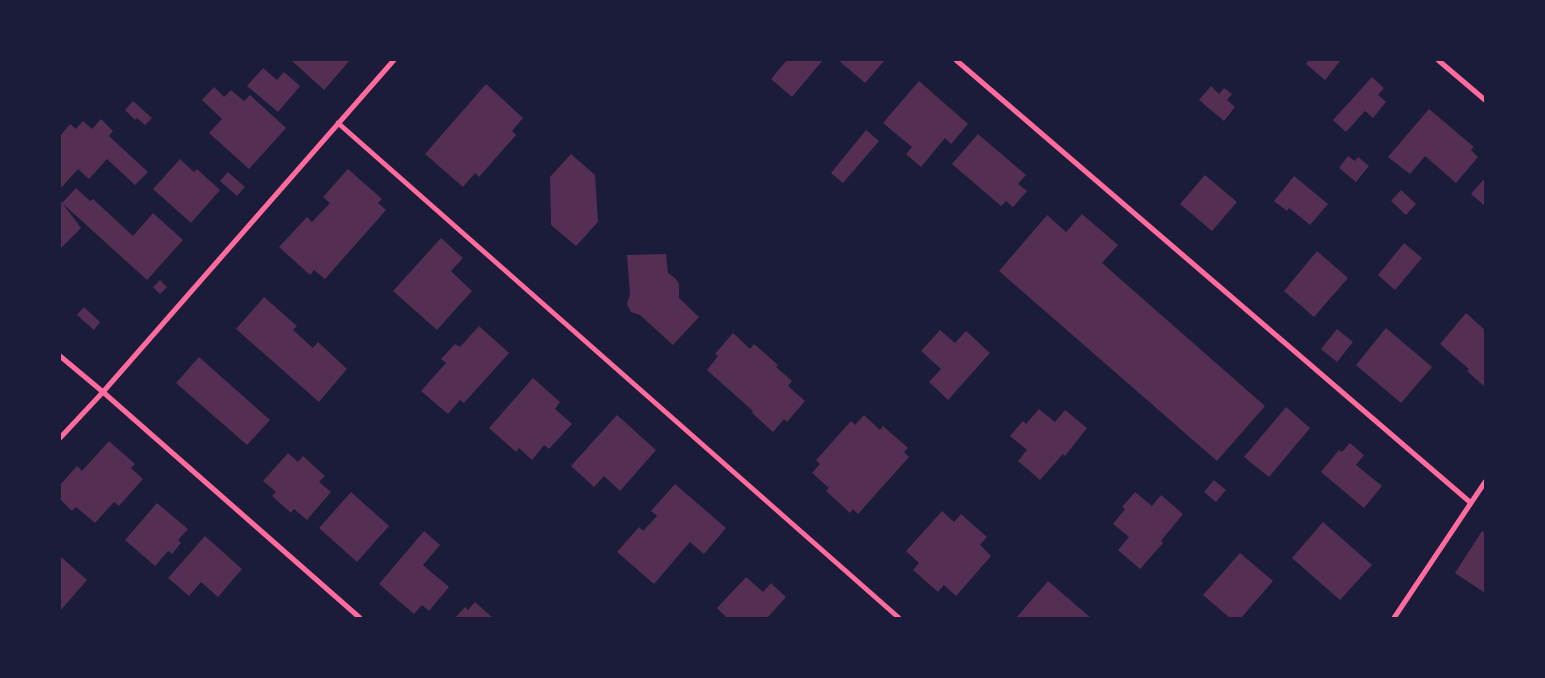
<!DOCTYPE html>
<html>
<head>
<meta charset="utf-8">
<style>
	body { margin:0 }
	#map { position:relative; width:1545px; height:678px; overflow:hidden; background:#1b1b3a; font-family:Commissioner,sans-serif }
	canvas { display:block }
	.frame { position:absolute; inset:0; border:61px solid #1b1b3a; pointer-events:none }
</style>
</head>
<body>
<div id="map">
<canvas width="1545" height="678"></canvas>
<div class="frame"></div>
</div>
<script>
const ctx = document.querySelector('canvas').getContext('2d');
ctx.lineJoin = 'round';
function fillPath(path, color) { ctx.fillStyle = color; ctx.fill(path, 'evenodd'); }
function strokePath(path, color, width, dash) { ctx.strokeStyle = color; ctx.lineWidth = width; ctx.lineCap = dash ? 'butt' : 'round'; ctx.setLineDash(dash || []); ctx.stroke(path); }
fillPath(new Path2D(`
	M291,60H350L324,90Z
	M787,60H823L792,97L771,79Z
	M838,60H885L865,83Z
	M1309,60H1339L1340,61L1325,80L1306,64Z
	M263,68L277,80L284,72L300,86L278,112L247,86Z
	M1372,77L1384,88L1378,95L1386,102L1373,118L1365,111L1346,132L1333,120Z
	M919,81L968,124L951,144L945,138L921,167L906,154L912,147L883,123Z
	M486,84L523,118L512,131L516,135L479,177L475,173L463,187L425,154Z
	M1211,86L1219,94L1224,88L1232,94L1227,100L1235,107L1224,121L1199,100Z
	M214,87L224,97L231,90L244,101L250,95L286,128L249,169L209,133L222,119L202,100Z
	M133,101L152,118L145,125L137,118L135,120L125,110Z
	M1429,109L1474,147L1471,150L1478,157L1456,183L1425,156L1410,174L1388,157Z
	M101,119L113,131L109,136L148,172L135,185L107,159L89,179L78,169L60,189V136L70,124L76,129L83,121L92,129Z
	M866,130L879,141L843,183L831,173Z
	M978,134L1026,175L1018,184L1027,191L1013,207L1006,201L1001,206L952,164Z
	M571,154L595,175L598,222L576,246L551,225L550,177Z
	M1348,156L1355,161L1358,157L1369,166L1356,182L1339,168Z
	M180,159L194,172L197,169L220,190L191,223L153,189Z
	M348,169L382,199L378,203L386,210L325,279L314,270L310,275L279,247L307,217L312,222L330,203L323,197Z
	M228,172L245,187L237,196L220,181Z
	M1205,175L1237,202L1212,231L1180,204Z
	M1294,176L1328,204L1310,225L1289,208L1287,211L1274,201Z
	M1485,178V206L1471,194Z
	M76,188L90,201L93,199L133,236L153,213L183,240L147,280L62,203Z
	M1401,190L1416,204L1406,215L1391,201Z
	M60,200L81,228L60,249Z
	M1082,214L1118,245L1102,263L1265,406L1217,461L999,271L1047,215L1066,232Z
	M441,238L463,258L451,271L472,291L437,330L393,291Z
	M1404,243L1422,258L1395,290L1378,275Z
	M1317,251L1348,278L1314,317L1284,291Z
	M666,254L668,273L675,278L679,284V298L699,317L673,345L640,315L631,312L627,304L630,294L627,255Z
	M160,280L167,287L160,294L153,287Z
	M264,297L297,326L293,330L313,348L318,342L347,369L319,402L236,329Z
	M84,307L100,322L94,330L77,315Z
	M1466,313L1485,330V387L1467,371L1469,369L1440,344Z
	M479,326L509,353L464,403L460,400L448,414L421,391L446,363L441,359L455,344L460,347Z
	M1386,328L1432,367L1401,403L1356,365Z
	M1337,329L1353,342L1337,362L1321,349Z
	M940,330L955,343L966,331L990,353L948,400L929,382L941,369L921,351Z
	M733,333L750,349L754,344L778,365L776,367L792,381L788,386L805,401L787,422L784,419L773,432L752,413L753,411L707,370L718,356L715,354Z
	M199,357L270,420L247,445L176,383Z
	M533,378L560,402L555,409L572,424L549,449L544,445L532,460L519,448L516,452L489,428Z
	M1286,407L1310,428L1269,477L1244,457Z
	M1039,409L1055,422L1065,410L1087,428L1065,456L1063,454L1040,480L1018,461L1027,450L1010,436L1023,421L1026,424Z
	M617,415L656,450L620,491L604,476L594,487L571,466Z
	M864,415L880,430L883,426L908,448L904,452L909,457L858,514L853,509L850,513L826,491L829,488L812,473L820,464L816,460L851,421L855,425Z
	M109,441L135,464L131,468L143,479L119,506L114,502L95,523L76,507L72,511L60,499V485L77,466L82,471Z
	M1350,443L1364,455L1356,465L1382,486L1364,508L1321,472L1339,450L1342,452Z
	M288,453L298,462L303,456L325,476L319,482L331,492L307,520L294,509L291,513L272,496L276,492L263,481Z
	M1214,480L1226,490L1216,502L1204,492Z
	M675,484L726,528L704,554L690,542L654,584L617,552L639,527L643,531L657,516L651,511Z
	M351,492L389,526L357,562L319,528Z
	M1135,492L1152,506L1161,495L1183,514L1161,541L1163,543L1140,569L1118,550L1129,537L1113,524L1125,509L1122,507Z
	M157,503L188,529L178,540L181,543L172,554L168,551L155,566L125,540Z
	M942,511L954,522L961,514L987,537L980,545L991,556L956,596L944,585L938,592L913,570L919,563L906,551Z
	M1323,522L1372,565L1340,600L1292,558Z
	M424,531L440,545L423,565L449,587L429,611L422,605L414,614L379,584Z
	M1482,531L1485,533V593L1455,573Z
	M205,536L242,569L218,597L201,582L189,596L168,578Z
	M1240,553L1273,581L1241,618H1230L1203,595Z
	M60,556L87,580L60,611Z
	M746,577L763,592L771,583L786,597L767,618H727L717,608Z
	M1048,581L1091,618H1016Z
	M475,602L493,618H455L465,607L468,610Z`), '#542f53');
strokePath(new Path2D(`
	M956,60L1471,503
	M1438,60L1485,100
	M338,123L899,618
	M60,356L103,392L360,618
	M60,438L103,392L394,60
	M1394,618L1485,482`), '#ff6b9d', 5);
</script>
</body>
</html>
